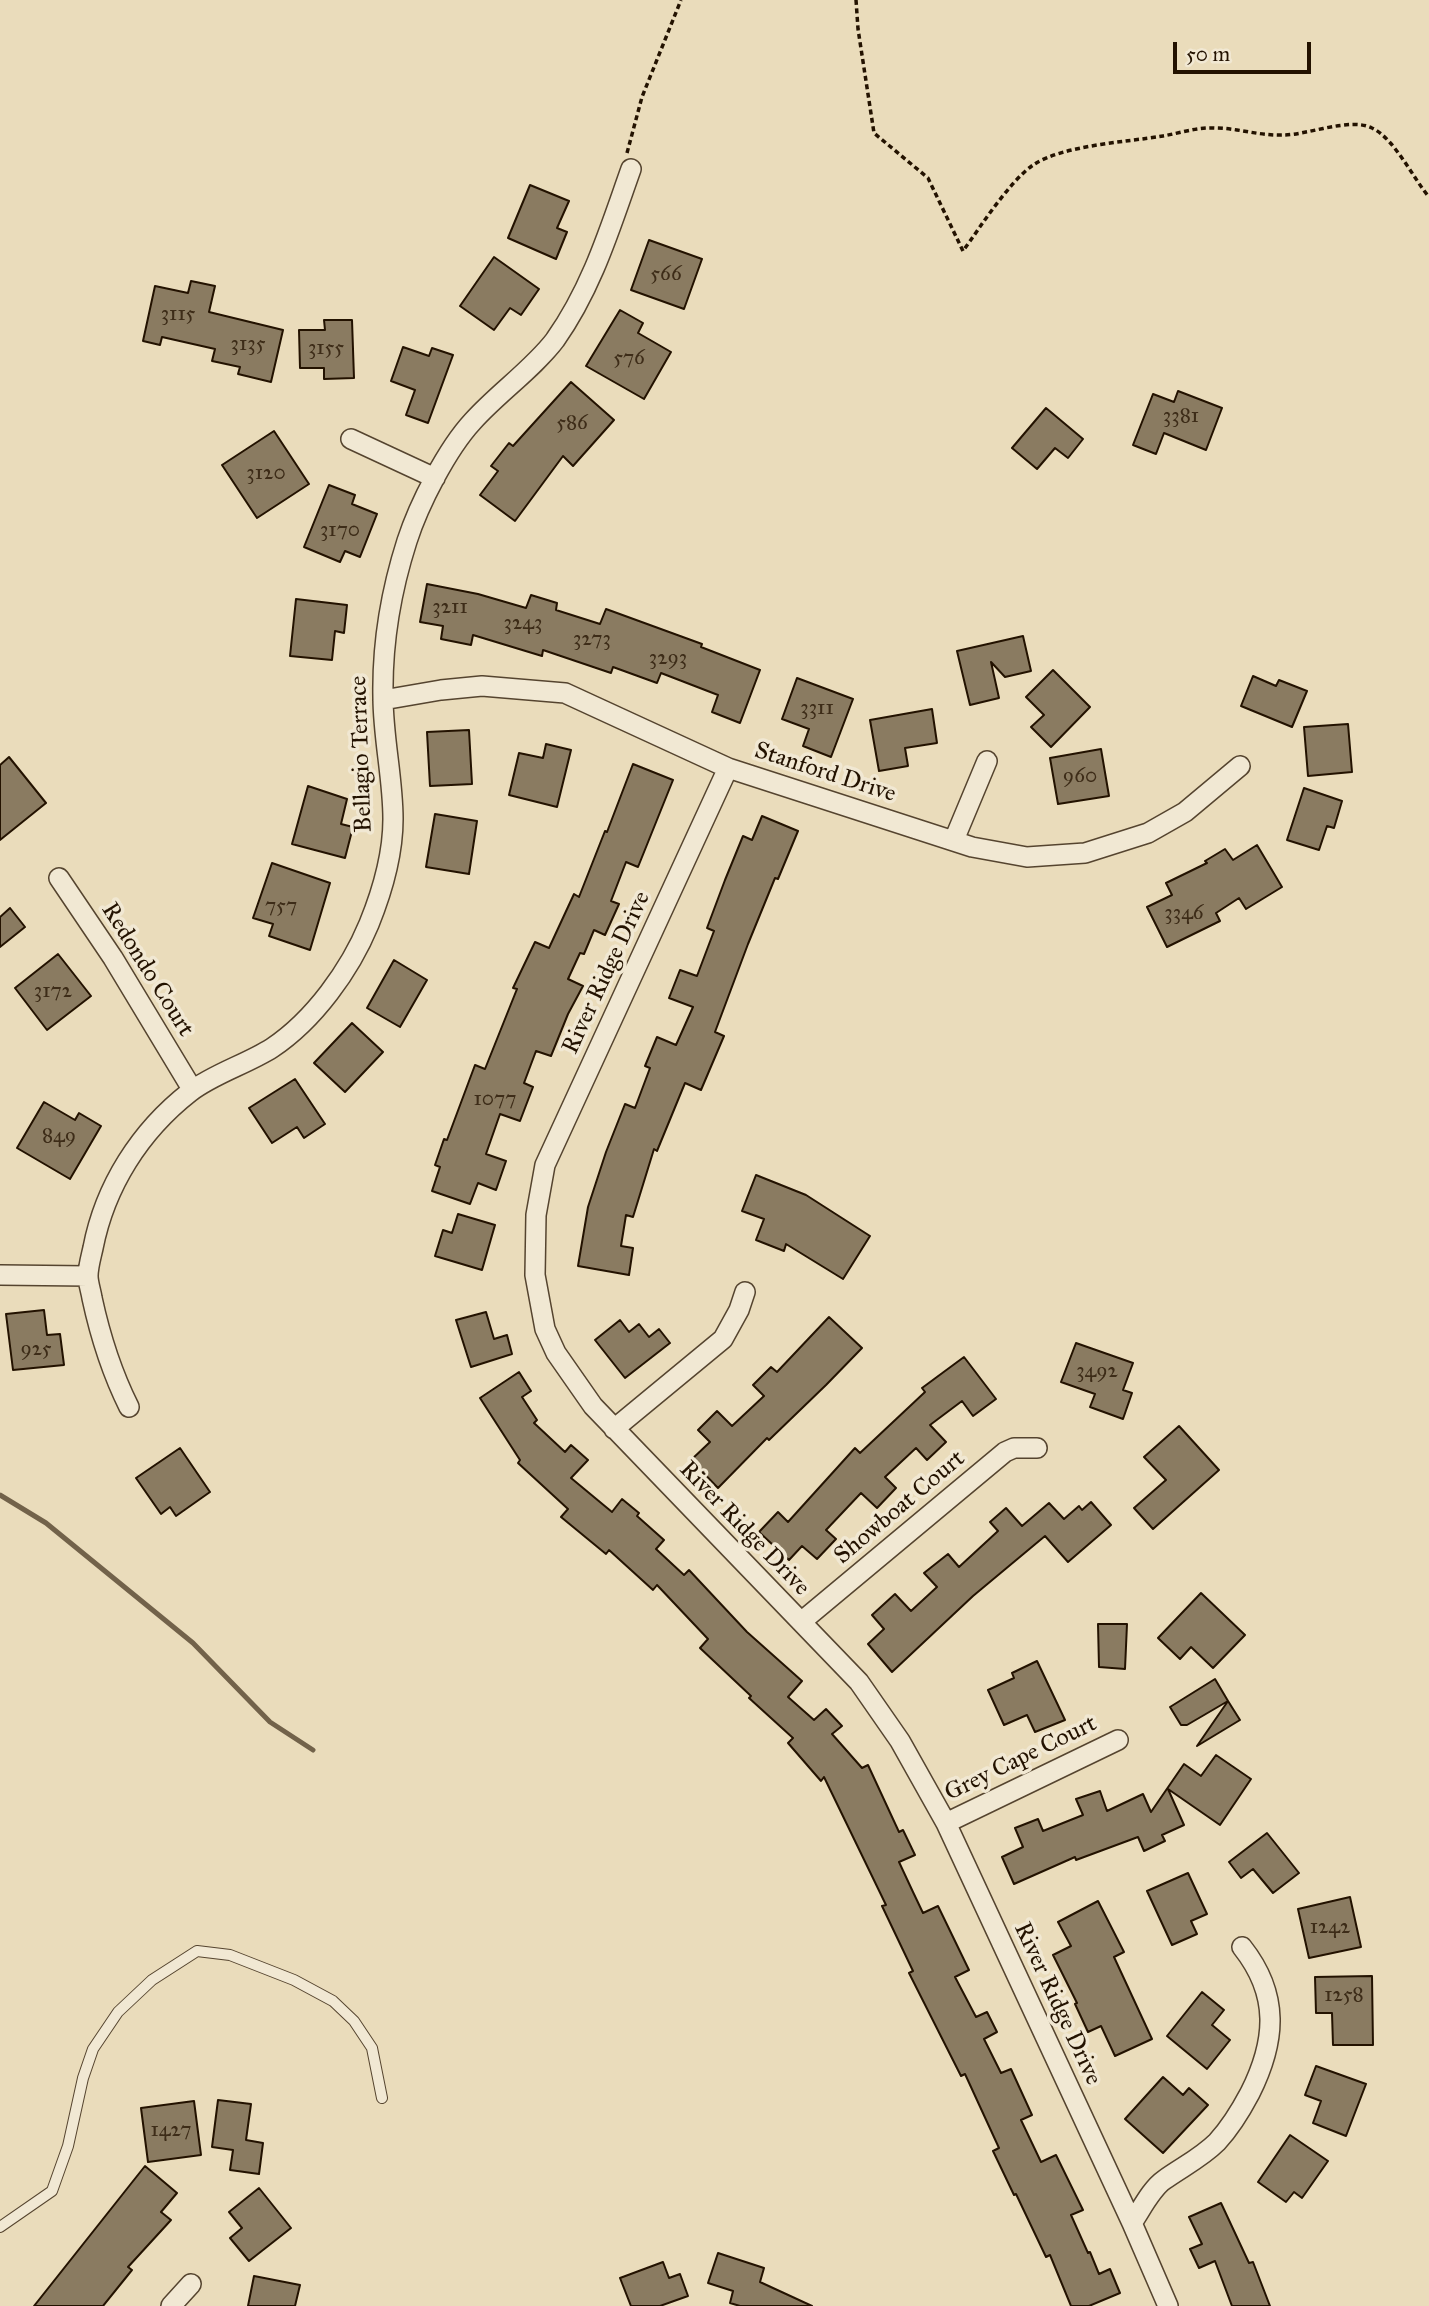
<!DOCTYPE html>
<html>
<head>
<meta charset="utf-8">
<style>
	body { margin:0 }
	#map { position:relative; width:1429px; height:2306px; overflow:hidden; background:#eadcbb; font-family:"IM FELL Great Primer",serif }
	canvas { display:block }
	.scale { position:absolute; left:1173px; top:42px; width:138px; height:32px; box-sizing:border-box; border:4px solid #231200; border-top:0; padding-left:9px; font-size:21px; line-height:24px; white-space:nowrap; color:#231200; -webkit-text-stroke:5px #f1e8d3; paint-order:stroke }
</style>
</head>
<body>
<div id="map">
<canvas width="1429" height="2306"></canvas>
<div class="scale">50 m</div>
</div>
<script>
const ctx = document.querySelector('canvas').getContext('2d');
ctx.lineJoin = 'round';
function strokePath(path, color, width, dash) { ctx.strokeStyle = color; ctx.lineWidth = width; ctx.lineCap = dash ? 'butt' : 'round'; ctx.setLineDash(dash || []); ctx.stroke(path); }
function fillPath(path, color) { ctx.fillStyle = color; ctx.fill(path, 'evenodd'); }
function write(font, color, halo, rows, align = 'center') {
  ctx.font = font + ' "IM FELL Great Primer",serif'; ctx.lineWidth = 7; ctx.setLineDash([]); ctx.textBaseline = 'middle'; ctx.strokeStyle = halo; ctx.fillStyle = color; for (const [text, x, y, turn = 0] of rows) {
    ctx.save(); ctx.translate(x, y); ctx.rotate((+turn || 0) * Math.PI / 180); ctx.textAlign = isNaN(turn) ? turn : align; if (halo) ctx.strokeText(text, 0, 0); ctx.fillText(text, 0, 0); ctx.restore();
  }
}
strokePath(new Path2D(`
	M0,1495L46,1523L193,1643L270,1722L313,1750`), '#72624a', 5);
const building = new Path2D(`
	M530,185L569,201L557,228L567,232L556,259L508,238Z
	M649,240L702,259L684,309L631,290Z
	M494,257L539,289L521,315L510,308L494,330L460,306Z
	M191,281L215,286L209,312L283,330L271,382L238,374L240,367L212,361L215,349L162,337L160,345L143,341L155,286L188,293Z
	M620,310L643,323L638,333L671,352L644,399L586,366Z
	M324,320H352L354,378L324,379V368H300L299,330H325Z
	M403,347L429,356L432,348L453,355L428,423L406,415L415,390L391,381Z
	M571,382L614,420L573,466L563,456L515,521L480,495L498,471L491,466L509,443L513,446Z
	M1178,391L1222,408L1206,450L1164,433L1156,454L1133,445L1153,394L1174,402Z
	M1046,408L1083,439L1068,458L1055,448L1037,469L1012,448Z
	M274,431L309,484L257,518L222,465Z
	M329,485L355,495L352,504L377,514L360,557L345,551L340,562L304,547Z
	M427,584L478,594L526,608L531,595L557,603L556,610L600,624L606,609L702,644L701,647L760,670L740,723L712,712L718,695L661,673L657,683L613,667L611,673L543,650L542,656L473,635L471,645L441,639L443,626L420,622Z
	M296,599L347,605L344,633L335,631L332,660L290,656Z
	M1023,636L1031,671L1005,677L991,662L999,698L970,705L957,651Z
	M1053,670L1090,707L1051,747L1031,727L1044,715L1026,697Z
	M1253,676L1276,686L1279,680L1307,691L1292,727L1241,706Z
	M797,678L853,699L831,757L803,746L809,729L782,719Z
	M932,709L937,743L905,748L908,766L879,771L870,720Z
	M1348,724L1352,772L1308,776L1304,727Z
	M469,730L472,784L430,786L427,732Z
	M546,744L571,750L557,807L509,795L519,753L543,758Z
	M1101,749L1109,796L1058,804L1050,758Z
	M9,757L46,803L0,840V765Z
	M633,764L673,780L638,867L626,862L611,901L619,904L605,935L594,930L584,954L580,953L568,979L583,986L568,1014L551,1056L536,1051L524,1083L533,1087L520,1121L500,1114L486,1154L506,1161L496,1190L478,1183L470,1204L432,1191L440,1167L435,1165L444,1139L447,1140L475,1065L485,1069L517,989L513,988L535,942L549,948L574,894L579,897L605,831L607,832Z
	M308,786L347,799L341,824L353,827L345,858L292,844Z
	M1304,788L1342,801L1334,828L1327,826L1319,850L1287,840Z
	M435,814L477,821L469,874L426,867Z
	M762,816L798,831L778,879L775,878L748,944L715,1032L724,1036L701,1090L685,1083L657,1151L654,1149L633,1217L626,1215L621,1246L633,1248L629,1275L578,1266L588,1207L606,1152L625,1104L635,1108L650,1068L645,1066L657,1037L676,1045L693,1007L669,998L680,970L697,976L714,931L707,928L725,880L743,836L752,840Z
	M1257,845L1282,887L1246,909L1239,898L1216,913L1220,921L1167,947L1147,907L1172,895L1166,883L1207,863L1205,861L1225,849L1233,860Z
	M272,863L330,883L310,950L269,936L273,924L253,918Z
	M10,908L25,927L0,947V917Z
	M58,954L91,996L47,1030L15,988Z
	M394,960L427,980L400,1027L367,1008Z
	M352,1023L383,1052L345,1092L314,1063Z
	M295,1079L325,1124L304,1138L297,1127L272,1143L249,1108Z
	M44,1102L75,1120L79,1113L101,1126L70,1179L17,1148Z
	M756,1175L806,1195L870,1236L843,1279L786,1244L784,1251L756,1240L764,1219L742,1211Z
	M458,1214L495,1225L482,1270L435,1256L443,1230L452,1233Z
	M44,1310L47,1335L60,1334L64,1365L13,1370L6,1314Z
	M486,1312L494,1339L507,1335L512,1354L471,1367L456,1320Z
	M829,1317L862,1348L826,1385L769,1440L767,1438L718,1488L691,1460L710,1442L698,1430L717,1411L732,1426L764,1396L753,1385L771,1367L777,1372Z
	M620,1320L629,1332L639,1324L649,1337L659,1329L670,1343L625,1378L595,1340Z
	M1076,1343L1133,1363L1123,1390L1132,1393L1123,1419L1090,1407L1095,1394L1061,1382Z
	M964,1357L996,1399L973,1416L962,1401L930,1425L946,1442L927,1460L916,1448L885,1477L896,1488L877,1508L861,1493L826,1530L836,1539L817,1559L802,1546L789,1560L759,1532L778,1512L788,1522L855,1448L860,1453L925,1392L922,1388Z
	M519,1372L531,1391L522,1397L537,1420L534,1423L565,1452L571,1445L588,1460L571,1478L612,1512L622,1499L639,1513L637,1516L664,1540L656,1549L684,1575L689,1570L747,1632L802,1681L788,1697L814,1720L826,1709L842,1726L832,1734L862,1768L868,1765L899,1832L903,1830L915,1855L899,1862L913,1892L923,1913L938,1906L969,1970L955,1977L976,2017L987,2012L997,2032L984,2039L1001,2073L1011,2069L1032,2115L1021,2120L1041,2162L1056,2155L1083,2210L1071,2215L1088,2253L1090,2252L1099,2274L1110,2269L1120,2293L1089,2306H1071L1050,2255L1046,2257L1016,2194L1014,2195L993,2151L999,2148L965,2074L961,2076L909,1973L913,1971L882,1906L886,1905L824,1777L821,1781L788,1743L793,1738L749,1698L751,1696L700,1648L708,1639L657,1585L653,1590L609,1550L606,1554L561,1517L568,1509L518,1463L520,1460L480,1398Z
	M1179,1426L1219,1470L1153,1529L1134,1508L1166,1480L1144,1457Z
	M180,1448L210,1492L176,1516L170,1507L161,1514L136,1478Z
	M1091,1502L1111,1525L1068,1562L1045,1536L973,1596L892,1672L868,1644L884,1629L872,1615L895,1594L911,1611L937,1587L924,1573L948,1554L959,1567L998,1531L990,1522L1006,1508L1022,1526L1049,1503L1064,1519L1079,1506L1082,1510Z
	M1201,1593L1245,1635L1213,1668L1191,1647L1180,1659L1158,1638Z
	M1098,1624H1127L1125,1669L1099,1667Z
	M1037,1661L1065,1720L1035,1732L1027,1715L1004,1725L988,1690L1014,1678L1012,1673Z
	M1215,1679L1228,1701L1187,1725H1181L1170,1707Z
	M1228,1701L1240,1720L1197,1746Z
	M1216,1755L1251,1779L1220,1825L1168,1789L1184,1825L1162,1835L1165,1841L1144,1851L1138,1837L1076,1860L1075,1857L1014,1884L1002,1857L1023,1847L1015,1828L1038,1819L1043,1831L1083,1815L1076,1799L1100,1791L1107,1811L1143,1794L1151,1812L1184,1764L1201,1776Z
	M1267,1833L1299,1873L1273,1893L1253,1869L1241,1878L1229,1862Z
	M1188,1873L1207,1914L1191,1921L1197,1934L1172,1945L1147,1891Z
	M1350,1897L1361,1947L1309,1958L1298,1909Z
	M1098,1901L1124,1952L1114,1957L1152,2039L1115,2056L1101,2026L1088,2032L1075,2004L1077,2003L1053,1955L1071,1946L1058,1922Z
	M1372,1976L1373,2045H1333L1332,2013H1316L1315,1977Z
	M1202,1992L1224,2010L1212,2025L1230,2040L1207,2069L1167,2036Z
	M1316,2066L1366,2084L1346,2136L1313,2123L1321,2101L1305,2095Z
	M1163,2077L1183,2095L1189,2088L1208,2105L1163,2153L1125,2119Z
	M218,2100L251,2104L246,2140L263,2143L259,2174L230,2170L233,2150L212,2147Z
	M194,2101L201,2155L148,2162L141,2108Z
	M1290,2135L1328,2161L1302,2198L1294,2192L1286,2202L1258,2182Z
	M145,2166L177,2193L161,2212L171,2220L128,2267L132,2270L103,2306H34Z
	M259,2188L291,2228L249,2261L230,2238L242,2228L229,2212Z
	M1221,2203L1249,2263L1253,2262L1270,2306H1232L1215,2261L1199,2268L1190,2249L1202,2244L1189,2217Z
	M718,2253L764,2268L760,2282L812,2306H740L730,2303L733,2291L708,2283Z
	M663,2262L669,2278L680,2274L688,2296L660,2306H631L620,2278Z
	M254,2276L300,2285L295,2306H248Z`);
fillPath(building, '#8a7b61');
strokePath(building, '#231200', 2);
const service = new Path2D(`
	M0,2227L52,2191L68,2146L83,2078L93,2049L118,2012L152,1980L197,1951L230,1955L294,1980L333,2001L354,2021L372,2048L382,2098`);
const minor = new Path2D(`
	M351,439L435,478
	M383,700L441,690L482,686L565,693L728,768L972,847L1027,857L1085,853L1148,833L1185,812L1240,766
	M728,768L545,1165L536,1215L535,1275L545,1329L556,1353L593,1406L859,1682L900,1741L946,1823L1132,2223L1168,2306
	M954,840L987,761
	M59,878L113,958L192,1089
	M0,1275L88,1276
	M129,1407C112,1373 100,1335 92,1298C91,1291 88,1283 88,1276C88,1267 91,1257 93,1248C105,1186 140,1131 190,1092C213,1074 247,1064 272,1048C314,1020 350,970 369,924C382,892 393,854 393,819C393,778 383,738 383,697C382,644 391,591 407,541C419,504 447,449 473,421C497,394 534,368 555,340C592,288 610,228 631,169
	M614,1429L723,1339L739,1310L745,1292
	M801,1622L1005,1452L1014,1448H1037
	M946,1823L1118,1740
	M1132,2223C1141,2210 1151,2189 1164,2180C1182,2167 1201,2158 1217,2142C1230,2128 1241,2110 1250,2093C1276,2041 1280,1995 1242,1947
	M171,2306L191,2284`);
strokePath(service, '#55442f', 12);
strokePath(minor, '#55442f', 22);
strokePath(new Path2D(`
	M856,0L858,29L874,133L928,178L963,251C981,226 1009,182 1033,165C1063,145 1127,142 1163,136C1180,133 1197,127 1215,128C1238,128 1259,136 1283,135C1308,135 1350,117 1372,128C1394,138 1413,178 1429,197
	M627,153L642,97L681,0`), '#231200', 3.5, [5, 3.5]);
strokePath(service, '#f1e8d3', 10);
strokePath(minor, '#f1e8d3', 19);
write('21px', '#3d2c18', null, [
	["566",666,275],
	["3115",178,315],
	["3135",248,345],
	["3155",326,349],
	["576",629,359],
	["3381",1181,417],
	["586",572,424],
	["3120",266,474],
	["3170",340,531],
	["3211",450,608],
	["3243",523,624],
	["3273",592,640],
	["3293",668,659],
	["3311",817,709],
	["960",1080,777],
	["757",281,907],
	["3346",1184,914],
	["3172",53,992],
	["1077",495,1100],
	["849",59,1137],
	["925",36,1350],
	["3492",1097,1372],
	["1242",1330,1928],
	["1258",1344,1996],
	["1427",171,2131]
]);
write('24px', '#231200', '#f1e8d3', [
	["Bellagio Terrace",362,754,-92],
	["Stanford Drive",825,773,18],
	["Redondo Court",147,970,58],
	["River Ridge Drive",607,973,-65],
	["Showboat Court",900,1508,-40],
	["River Ridge Drive",744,1529,46],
	["Grey Cape Court",1021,1759,-26],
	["River Ridge Drive",1057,2004,65]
]);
</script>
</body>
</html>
